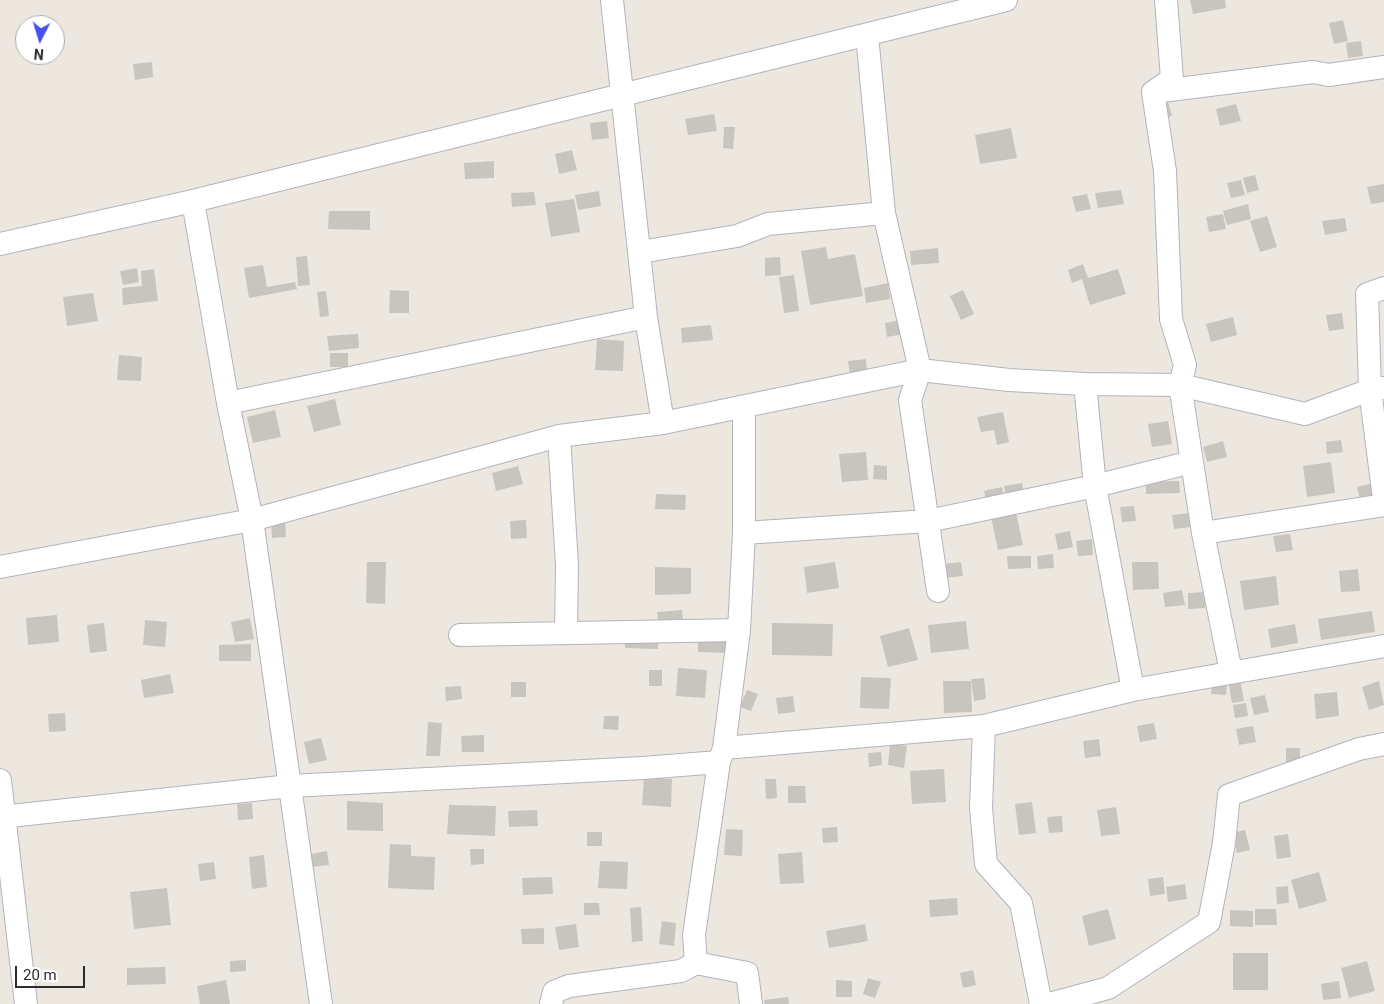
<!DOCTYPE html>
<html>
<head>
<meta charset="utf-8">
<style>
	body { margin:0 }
	#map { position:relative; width:1384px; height:1004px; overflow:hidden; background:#ede8df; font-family:Roboto,sans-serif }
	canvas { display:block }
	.north { position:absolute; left:15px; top:15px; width:50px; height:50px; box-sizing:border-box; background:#fff; border:1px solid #ababab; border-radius:50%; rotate:185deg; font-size:14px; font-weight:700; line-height:20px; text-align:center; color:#2c2c2c }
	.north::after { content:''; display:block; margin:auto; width:18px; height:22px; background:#4550f3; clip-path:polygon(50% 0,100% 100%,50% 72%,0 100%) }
	.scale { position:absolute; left:15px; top:966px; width:70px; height:22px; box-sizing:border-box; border:2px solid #2c2c2c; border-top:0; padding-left:6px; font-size:15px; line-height:18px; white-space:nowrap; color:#2c2c2c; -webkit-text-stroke:4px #fff; paint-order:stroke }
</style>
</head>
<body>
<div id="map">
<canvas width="1384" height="1004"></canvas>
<div class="north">N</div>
<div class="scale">20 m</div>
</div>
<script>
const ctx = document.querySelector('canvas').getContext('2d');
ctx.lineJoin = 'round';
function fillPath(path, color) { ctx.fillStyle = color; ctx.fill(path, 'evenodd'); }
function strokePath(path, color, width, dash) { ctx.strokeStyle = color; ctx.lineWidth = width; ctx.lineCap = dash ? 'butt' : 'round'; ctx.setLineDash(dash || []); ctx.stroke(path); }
fillPath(new Path2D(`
	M1190,0H1225L1226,8L1193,14Z
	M1343,20L1348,41L1334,44L1329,23Z
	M1361,41L1363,56L1348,58L1346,43Z
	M152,62L153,77L135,80L133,64Z
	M1167,98L1172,116L1161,119L1156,101Z
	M1236,104L1241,121L1220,126L1216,109Z
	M714,114L717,131L688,135L685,119Z
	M607,121L609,138L592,140L590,123Z
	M724,127H735L733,149L723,148Z
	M1011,128L1017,158L980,164L975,135Z
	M572,150L577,170L559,174L555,154Z
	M494,161V178L465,179L464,163Z
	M1255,175L1259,190L1247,193L1243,178Z
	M1241,180L1245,195L1231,198L1227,183Z
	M1384,184V202L1371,204L1367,187Z
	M1121,190L1124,204L1098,208L1095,193Z
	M599,191L601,206L578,210L575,195Z
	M534,192L536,205L512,207L511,193Z
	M1087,194L1091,209L1076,212L1072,197Z
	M574,199L580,232L551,237L545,203Z
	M1248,204L1251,219L1227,225L1223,211Z
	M329,211H370V230L328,229Z
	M1223,214L1226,229L1209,232L1206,217Z
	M1267,216L1277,247L1260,252L1250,221Z
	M1345,218L1347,231L1325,235L1322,221Z
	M826,247L828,259L855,254L863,296L810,305L801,251Z
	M938,248L939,263L911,265L910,251Z
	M307,256L310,285L298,286L296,257Z
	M780,257L781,275L765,276V258Z
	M1083,264L1088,278L1118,269L1126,294L1090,305L1082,279L1072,283L1068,270Z
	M263,265L267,287L295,282L297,289L249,298L244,268Z
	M137,268L139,282L123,285L120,271Z
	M154,269L158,301L123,305L122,288L142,286L141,271Z
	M794,275L799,311L784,313L779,277Z
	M888,283L890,299L866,303L864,288Z
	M390,290L409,291V313H389Z
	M963,290L974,314L961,320L950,296Z
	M326,291L329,316L320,317L317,292Z
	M93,293L98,321L67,326L63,297Z
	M1342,313L1344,329L1329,331L1326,315Z
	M1233,317L1237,335L1211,342L1206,324Z
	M901,320L904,334L887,337L885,323Z
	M711,325L713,340L682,343L681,328Z
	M358,334L359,348L329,351L327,336Z
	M597,339L624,341L623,371L595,370Z
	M330,353H348V367H330Z
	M119,355L142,357L141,381L117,380Z
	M866,359L867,373L850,375L848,361Z
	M335,399L341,425L314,432L307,406Z
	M275,410L281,437L253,443L247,417Z
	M1003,412L1009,442L997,445L994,430L981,432L977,417Z
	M1168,421L1172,444L1152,447L1148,424Z
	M1341,440L1343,452L1327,454L1326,442Z
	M1223,441L1227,457L1207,462L1203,447Z
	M866,452L868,480L842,482L839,454Z
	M1331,462L1335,493L1307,497L1303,466Z
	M874,465L887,466V480L873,479Z
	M518,466L523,484L496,491L492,473Z
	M1179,481L1180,493L1146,494V482Z
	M1022,483L1025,498L1007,502L1004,486Z
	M1373,483L1376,496L1360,500L1357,487Z
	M1002,487L1005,501L987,505L984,491Z
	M656,494L686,495L685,510L655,509Z
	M1134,506L1136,521L1122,522L1120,507Z
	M1016,512L1023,545L998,550L991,517Z
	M1189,513L1191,527L1174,529L1172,515Z
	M526,520L527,538L511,539L510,521Z
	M285,521L286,537L272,538L271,522Z
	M1070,531L1073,547L1058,550L1055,534Z
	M1290,534L1293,550L1276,552L1273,536Z
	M1092,539L1093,555L1078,556L1076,541Z
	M1053,554L1054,568L1038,569L1037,556Z
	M1007,556H1031V568L1008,569Z
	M367,562H386L385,604L366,603Z
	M835,562L839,588L807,593L804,567Z
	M961,562L963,576L944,578L942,564Z
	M1132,562H1158L1159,589L1133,590Z
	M655,567L691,568V594L655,595Z
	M1358,569L1360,591L1341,592L1339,571Z
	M1276,576L1279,605L1244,610L1240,581Z
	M1182,590L1185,605L1165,607L1163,593Z
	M1205,592V608L1188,609V593Z
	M682,610L684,627L659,629L657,612Z
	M1372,611L1375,632L1321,640L1318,619Z
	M57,615L59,642L28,645L26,618Z
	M250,618L254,639L235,642L231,622Z
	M145,620L167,622L165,647L143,645Z
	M966,621L969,649L931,653L928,625Z
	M104,623L107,651L90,653L87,625Z
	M772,623L833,624L832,656L772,655Z
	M1295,624L1298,643L1271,648L1268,629Z
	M909,628L918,660L888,667L880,636Z
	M625,634L658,635V649L625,648Z
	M698,636L727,638L726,653L698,652Z
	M251,644V661H219V645Z
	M678,668L707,670L705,698L676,696Z
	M649,670H662V686H649Z
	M170,674L174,693L144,698L141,680Z
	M861,677L891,678L889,709L860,708Z
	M984,678L986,699L974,701L971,679Z
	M1240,678L1244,701L1232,703L1228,680Z
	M943,681H971L972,712L944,713Z
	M1379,681L1384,705L1369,710L1362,687Z
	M511,682H526V697H511Z
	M1212,682L1227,683L1226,695L1211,694Z
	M461,686L462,699L446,701L445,687Z
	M747,690L758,694L751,711L740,707Z
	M1337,692L1339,716L1316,719L1314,694Z
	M1265,695L1269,712L1254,715L1250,698Z
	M793,696L795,712L778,714L776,698Z
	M1246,703L1248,716L1235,718L1233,705Z
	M65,713L66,731L49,732L48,714Z
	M604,716H619L618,730L603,729Z
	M428,722L442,723L440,756H426Z
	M1154,723L1157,739L1140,742L1137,726Z
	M1253,726L1256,742L1239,745L1236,729Z
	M484,735V752H462L461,736Z
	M321,738L327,760L309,764L304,742Z
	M1099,739L1101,756L1085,758L1083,741Z
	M890,744L907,746L904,768L888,765Z
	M1286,748H1300V764H1286Z
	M881,752L882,765L869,767L868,753Z
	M944,769L946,802L912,804L910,771Z
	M644,777L672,779L671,807L642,805Z
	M765,779H776L777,798L766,799Z
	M788,786H805L806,803H788Z
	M347,801L383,803V831L347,830Z
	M1032,802L1036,833L1019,835L1015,804Z
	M252,803L253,819L238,820L237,804Z
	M449,805L496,806L495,836L447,834Z
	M1116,807L1120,834L1101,836L1097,810Z
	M537,810L538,826L509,827L508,811Z
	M1062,816L1063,832L1049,833L1047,817Z
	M837,827L838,842L823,843L822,828Z
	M726,829L743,830L742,856L724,855Z
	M1245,830L1250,850L1237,853L1232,833Z
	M587,832H602V846H587Z
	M1288,834L1291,857L1277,859L1274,836Z
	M390,844L411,845V856L435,857L434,890L388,888Z
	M470,849H484V864L471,865Z
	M327,851L329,865L312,867L311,854Z
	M802,852L804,883L780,884L778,854Z
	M264,855L267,887L252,889L249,857Z
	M600,861L628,862L627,889L598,888Z
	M214,862L216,879L200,881L198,864Z
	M1319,872L1327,901L1299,909L1291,880Z
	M552,877L553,894L523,895L522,878Z
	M1163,877L1165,894L1150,896L1148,879Z
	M1185,884L1187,899L1168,902L1166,887Z
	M1288,886L1289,903L1277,904L1276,887Z
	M167,888L171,925L134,929L130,892Z
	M957,898L958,915L930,917L929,900Z
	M584,903H599L600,915H584Z
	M641,907L643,941L632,942L630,908Z
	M1108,909L1116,939L1089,946L1082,916Z
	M1255,909H1276L1277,925H1255Z
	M1230,910L1253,911V927L1230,926Z
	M662,921L676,923L674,946L659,944Z
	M576,924L579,947L559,950L555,927Z
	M865,924L868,941L829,948L826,931Z
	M544,928V944H522L521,929Z
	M1233,953H1268V990H1233Z
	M246,960V971L230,972V961Z
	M1367,961L1375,991L1349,998L1341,968Z
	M165,967L166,984L127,985V968Z
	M973,970L976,985L963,988L960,973Z
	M868,978L881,982L875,998L863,994Z
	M226,980L230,1004H200L197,986Z
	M836,980L852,981V997H836Z
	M1339,981L1341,998L1323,1000L1321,984Z
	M788,997L789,1004H765L764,1000Z`), '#c8c5be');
const minor = new Path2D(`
	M612,0L646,317L663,423
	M1166,0L1172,79L1153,92L1165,171L1171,319L1185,365L1180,385L1203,533L1231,672
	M867,35L884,213L920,370L910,400L938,591
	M1154,92L1313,72L1329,75L1384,67
	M193,201L228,403L252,520L321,1004
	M0,244L193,201L1006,0
	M640,252L737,236L768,224L884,213
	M1384,288L1367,294L1370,390L1384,498
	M1085,384L1095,486L1133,690
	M228,403L646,317
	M559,436L567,565L566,632
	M744,533L928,521L1095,486L1192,462
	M1203,533L1384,505
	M0,567L252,520L559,436L663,423L920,370L1009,380L1085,384L1180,385L1305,414L1370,390L1384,388
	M460,635L739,630
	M984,726L981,808L986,864L1021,903L1041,1004
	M724,748L739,630L744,533V407
	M0,780L26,1004
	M0,817L290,786L643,768L719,762L724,748L984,726L1133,690L1384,646
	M696,963L694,935L719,762
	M551,1004L554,992L569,986L681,971L696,963L747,973L751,1004
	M1049,1004L1108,988L1209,922L1224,843L1229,795L1359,749L1384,744`);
strokePath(minor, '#b2b3be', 24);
strokePath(minor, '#fff', 22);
</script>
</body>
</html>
